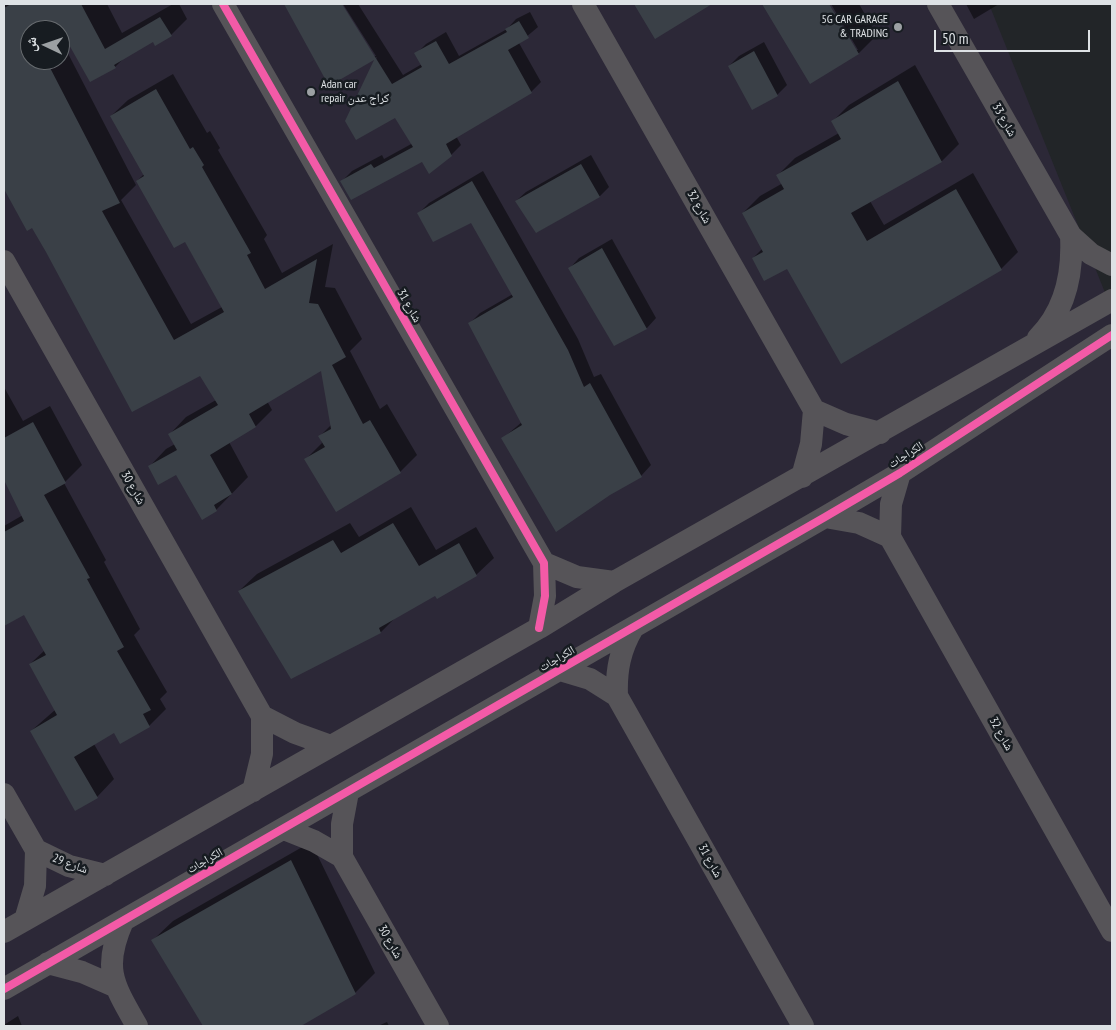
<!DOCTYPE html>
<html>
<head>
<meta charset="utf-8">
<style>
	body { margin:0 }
	#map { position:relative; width:1116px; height:1030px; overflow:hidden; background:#222528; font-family:"PT Sans Narrow","Noto Naskh Arabic",sans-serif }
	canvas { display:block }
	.frame { position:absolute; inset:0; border:5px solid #dee2e5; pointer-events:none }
	.north { position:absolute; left:20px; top:20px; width:50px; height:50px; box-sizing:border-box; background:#171c21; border:1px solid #676b6f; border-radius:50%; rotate:273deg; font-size:14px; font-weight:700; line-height:20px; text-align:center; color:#dee2e5 }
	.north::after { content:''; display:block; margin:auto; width:18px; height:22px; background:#9ca0a3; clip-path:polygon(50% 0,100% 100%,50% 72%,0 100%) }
	.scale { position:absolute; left:934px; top:30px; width:156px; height:22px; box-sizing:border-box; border:2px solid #dee2e5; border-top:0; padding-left:6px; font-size:15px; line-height:18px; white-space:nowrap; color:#dee2e5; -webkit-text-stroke:4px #171c21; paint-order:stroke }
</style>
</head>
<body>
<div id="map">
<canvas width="1116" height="1030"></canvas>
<div class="frame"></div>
<div class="north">ش</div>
<div class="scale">50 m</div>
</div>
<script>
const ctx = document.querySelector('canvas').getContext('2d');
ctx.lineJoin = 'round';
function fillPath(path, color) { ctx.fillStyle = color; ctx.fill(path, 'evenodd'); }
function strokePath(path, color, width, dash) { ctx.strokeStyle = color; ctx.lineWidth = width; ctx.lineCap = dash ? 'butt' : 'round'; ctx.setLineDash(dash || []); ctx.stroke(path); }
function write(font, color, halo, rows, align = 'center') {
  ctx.font = font + ' "PT Sans Narrow","Noto Naskh Arabic",sans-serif'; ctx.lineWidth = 5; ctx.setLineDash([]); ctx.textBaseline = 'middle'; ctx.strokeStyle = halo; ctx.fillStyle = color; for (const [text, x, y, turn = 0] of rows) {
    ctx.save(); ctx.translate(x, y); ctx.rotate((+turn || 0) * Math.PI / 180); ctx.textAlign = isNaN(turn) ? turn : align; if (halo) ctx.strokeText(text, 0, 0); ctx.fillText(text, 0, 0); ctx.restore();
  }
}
fillPath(new Path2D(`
	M4,4H989L1112,310V1026H4ZM30,30H60V60H30Z`), '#2c2837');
fillPath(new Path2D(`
	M4,4H107L122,33L173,4H179L187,19L171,35L153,41L126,56L115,67L64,33L60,35V30H30V60H60V38L136,185L121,200L191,324L222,307L185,241L137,181L144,174L111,116L128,100L173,74L207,133L210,131L220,148L218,150L267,235L264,239L282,273L333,244L325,287L335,288L362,339L350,351L380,409L387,404L417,455L400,472L337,510L306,459L322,443L320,436L331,425L322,369L267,401L272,410L256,426L229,442L248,477L216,510L176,473L150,466L166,449L175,444L170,434L186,417L216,400L201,374L32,227L28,229L4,186V54L14,49L4,31Z
	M305,4H340L374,56H376L343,4H358L403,75L422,64L416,54L426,44L446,32L459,56L507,29L516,19L530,12L538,27L519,43L541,82L531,92L456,136L461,145L451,155L342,181L352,171L382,155L384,159L413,143L395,116L346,121L377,57L330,84L302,7Z
	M636,4H709L656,37Z
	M764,4H828L855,50H858L831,4H859L877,35L859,53L810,82Z
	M966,4H999L974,19Z
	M764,42L787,85L777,95L729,66L739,56Z
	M915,65L959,144L942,161L870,201L884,225L973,173L1018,252L1001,269L787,268L753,258L763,248L743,213L760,196L783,183L778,175L795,158L839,133L832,122L849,105Z
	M591,155L609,187L600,196L537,232L516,201L526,192Z
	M483,171L578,339L594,377L601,374L651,465L641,476L502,439L522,422L470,323L480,313L513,294L471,221L434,240L418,214L429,203Z
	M612,239L656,318L647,328L614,345L570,268L579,258Z
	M4,387L23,421L50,406L82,465L64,483L106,560L104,562L140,629L134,635L167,692L160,699L166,709L149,726L114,732L94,744L114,779L97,797L31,731L55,710L30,664L45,650L25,613L4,624V526L23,515L4,479Z
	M411,507L436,550L476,527L494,558L476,575L436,594L396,617L381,632L292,677L239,591L257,574L350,523L359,537Z
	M311,842L375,973L355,993L298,1026H204L153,940L173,921Z
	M18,1016L22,1026H4V1025Z
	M387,1022L389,1026H378Z`), '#0007');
fillPath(new Path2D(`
	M11,4H81L105,49L160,17L172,36L155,46L153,42L114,65L116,68L90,82L63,34L60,36V30H30V60H46L120,203L102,211L174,340L224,312L185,242L174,248L136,181L144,176L110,116L156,89L190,149L193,147L204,165L202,167L251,253L247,255L265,289L317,259L309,303L318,304L346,357L332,365L363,424L370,420L401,473L336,512L304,459L325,447L318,436L331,429L321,371L249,414L256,427L210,455L232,494L214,505L217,511L202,520L176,475L158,485L148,466L177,450L168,434L218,405L200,376L132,412L46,252L32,228L27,231L4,189V8Z
	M284,4H342L392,84L422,67L414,53L436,41L449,64L507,32L505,29L519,21L529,38L508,50L532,93L446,144L452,156L429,174L422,162L351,200L340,181L371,164L374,168L413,147L395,118L356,140L345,121L374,60L329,86Z
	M634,4H712L655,39Z
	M762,4H829L859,54L810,84Z
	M754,51L778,96L752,110L728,66Z
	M898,81L942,162L851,213L867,241L956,189L1002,270L841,364L787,269L764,281L752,258L763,252L742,213L784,189L776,175L841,139L831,121Z
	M581,164L600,197L536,233L515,201Z
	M472,181L568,350L584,387L590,383L642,477L610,495L556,532L501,438L522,425L468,323L513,297L471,223L433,242L417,213Z
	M602,248L647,329L614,346L568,268Z
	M33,422L66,483L44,495L90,578L87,579L124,647L117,651L151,710L143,714L150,727L120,744L114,733L74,757L98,798L75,811L30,731L57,715L29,664L46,655L24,615L4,626V532L24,521L4,480V438Z
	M393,523L419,566L459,543L477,576L437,599L435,596L379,628L381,633L291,679L238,591L333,540L341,553Z
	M291,860L356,994L301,1026H203L151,940Z`), '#3a4047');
strokePath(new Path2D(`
	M223,4L544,563L545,596L539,628
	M583,4L814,410L811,444L802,477
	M938,4L1071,236L1091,254L1112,265
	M4,261L262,716V754L253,791
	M1038,338C1066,310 1073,274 1071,236
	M814,410L846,424L880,433
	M900,473L891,504L890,537L1112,931
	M825,517L859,523L890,537
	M544,563L577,577L614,582
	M560,670L590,679L617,696L803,1026
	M617,696C616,670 620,650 633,628
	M262,716L295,733L331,746
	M348,792L342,824V857L438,1026
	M4,794L36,850L35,886L25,920
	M284,829L314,841L342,857
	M36,850L69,866L105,875
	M123,921C102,968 113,984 137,1026
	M4,932L539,628L614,582L1112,300
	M48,963L82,972L114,986
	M4,989L825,517L900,473L1112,335`), '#565458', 22);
strokePath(new Path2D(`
	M223,4L544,563L545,596L539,628
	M4,989L825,517L900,473L1112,335`), '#f35aa7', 8);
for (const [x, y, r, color] of [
	[898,27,5,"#9ca0a3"],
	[311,92,5,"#9ca0a3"]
]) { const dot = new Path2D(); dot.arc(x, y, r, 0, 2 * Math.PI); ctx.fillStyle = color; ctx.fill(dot); strokePath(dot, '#171c21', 2); }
write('12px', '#dee2e5', '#171c21', [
	["5G CAR GARAGE",888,20],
	["& TRADING",888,34],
	["Adan car",321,85,"left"],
	["repair كراج عدن",321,99,"left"]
], 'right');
write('12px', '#dee2e5', '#171c21', [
	["شارع 33",1004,120,60],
	["شارع 32",699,207,60],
	["شارع 31",409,306,60],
	["الكراجات",906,455,-32],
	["شارع 30",133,488,60],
	["الكراجات",557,659,-30],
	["شارع 32",1001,734,61],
	["الكراجات",205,861,-30],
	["شارع 31",710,861,61],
	["شارع 29",70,864,20],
	["شارع 30",390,942,60]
]);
</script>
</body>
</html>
